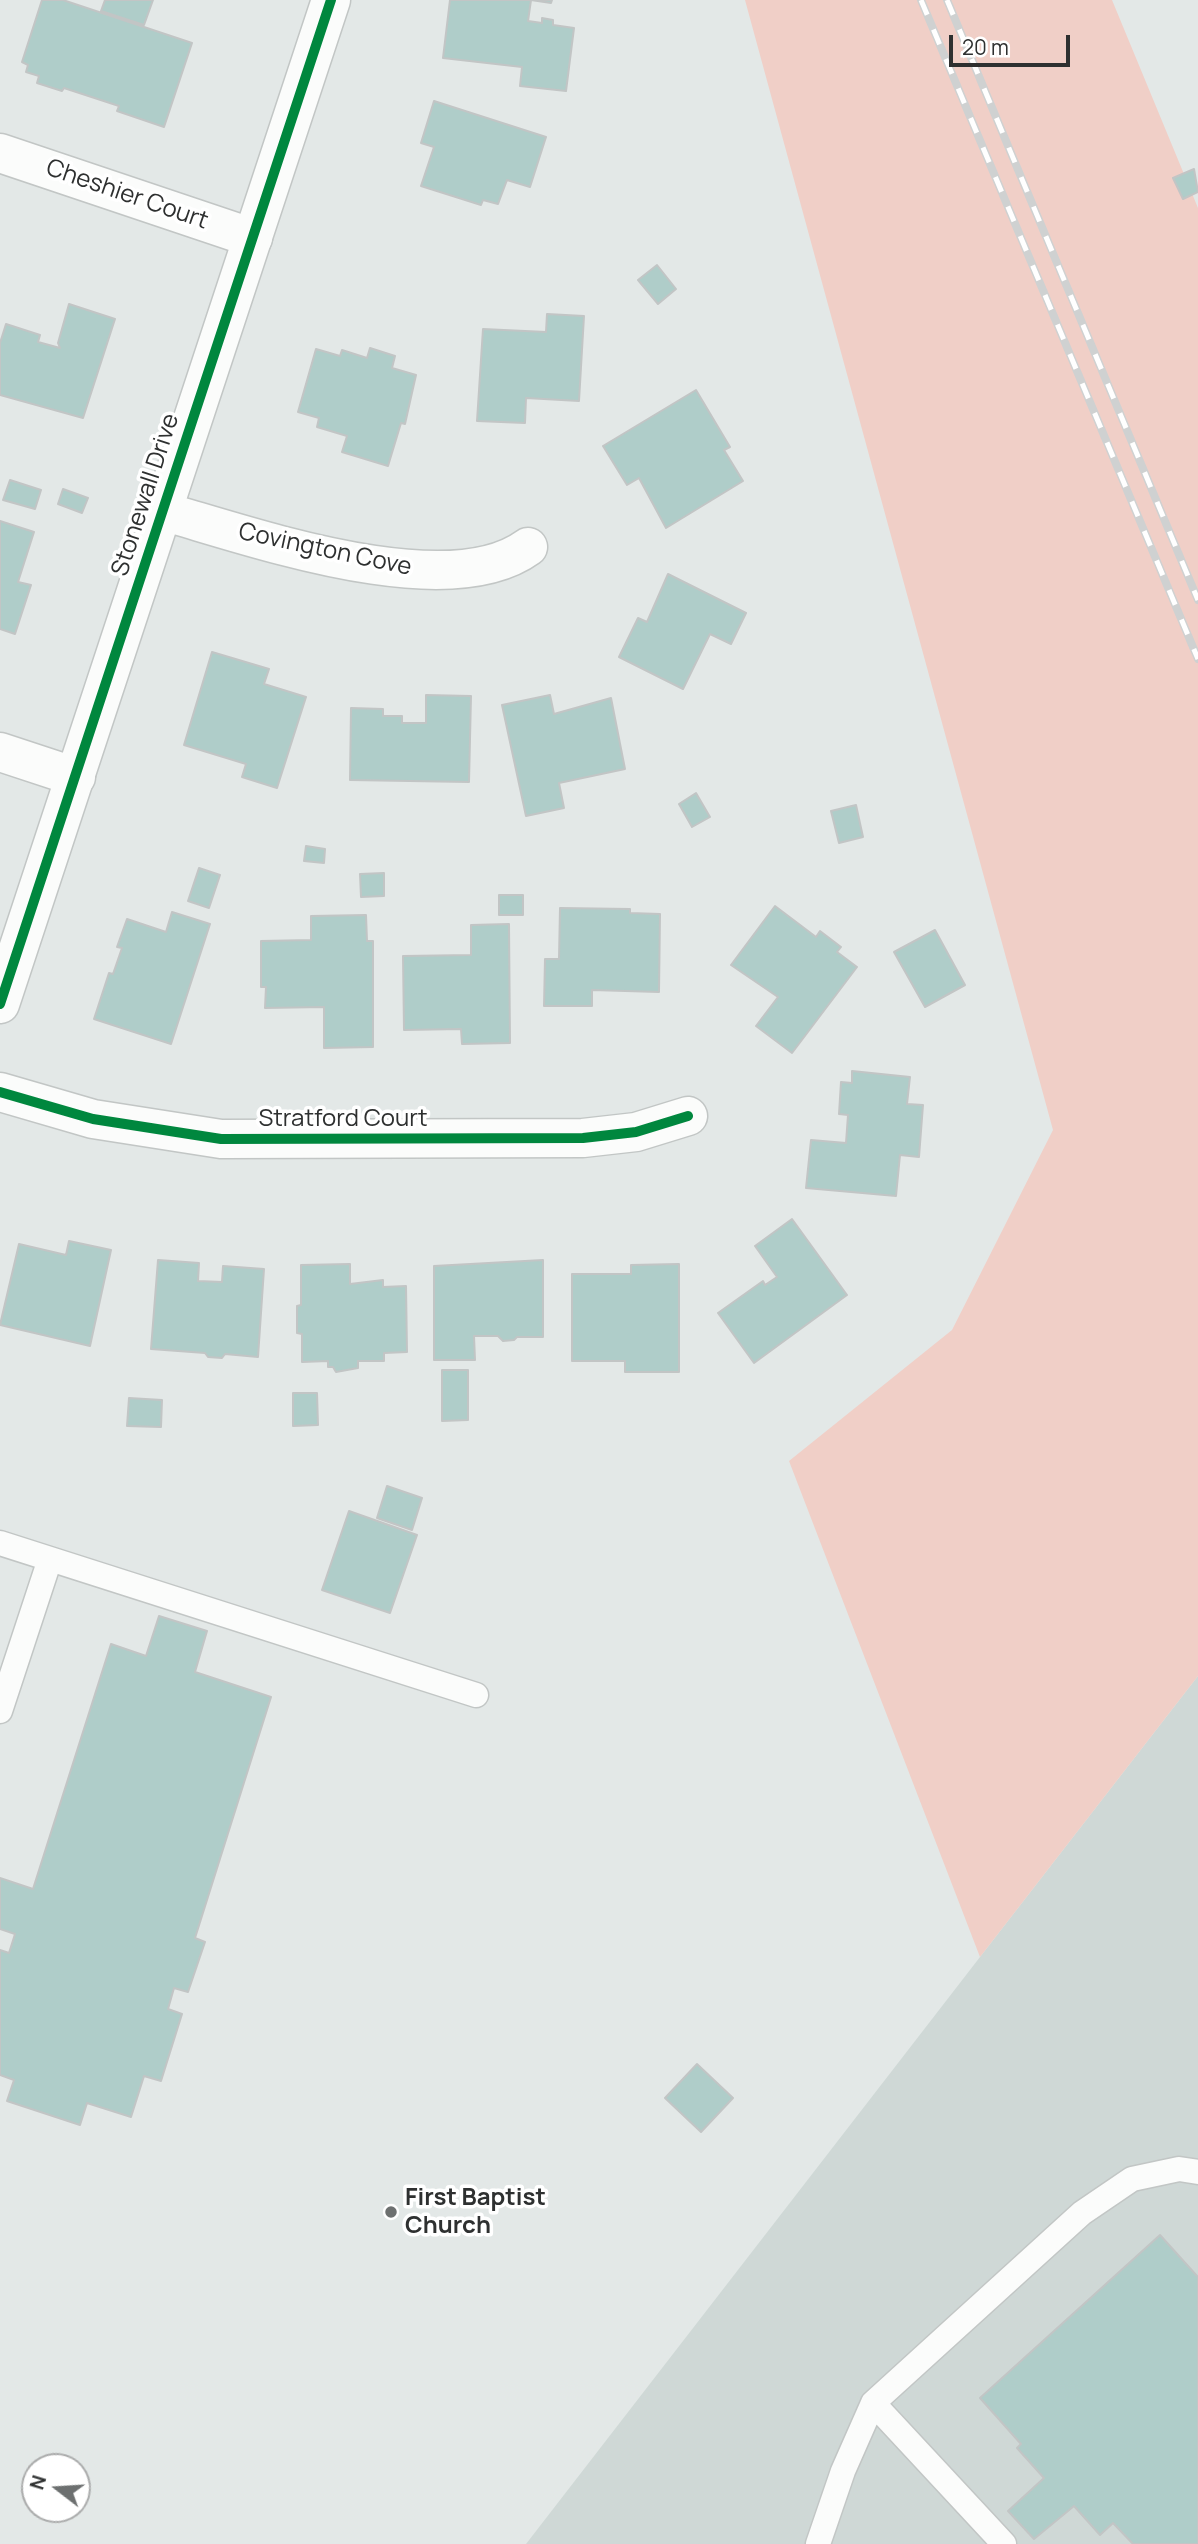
<!DOCTYPE html>
<html>
<head>
<meta charset="utf-8">
<style>
	body { margin:0 }
	#map { position:relative; width:1198px; height:2544px; overflow:hidden; background:#e3e8e7; font-family:Manrope,sans-serif }
	canvas { display:block }
	.north { position:absolute; left:21px; top:2453px; width:70px; height:70px; box-sizing:border-box; background:#fff; border:2px solid #abacac; border-radius:50%; rotate:287deg; font-size:19px; font-weight:700; line-height:28px; text-align:center; color:#2e3030 }
	.north::after { content:''; display:block; margin:auto; width:24px; height:32px; background:#6d7070; clip-path:polygon(50% 0,100% 100%,50% 72%,0 100%) }
	.scale { position:absolute; left:949px; top:35px; width:121px; height:32px; box-sizing:border-box; border:4px solid #2e3030; border-top:0; padding-left:9px; font-size:21px; line-height:24px; white-space:nowrap; color:#2e3030; -webkit-text-stroke:5px #fff; paint-order:stroke }
</style>
</head>
<body>
<div id="map">
<canvas width="1198" height="2544"></canvas>
<div class="north">N</div>
<div class="scale">20 m</div>
</div>
<script>
const ctx = document.querySelector('canvas').getContext('2d');
ctx.lineJoin = 'round';
function fillPath(path, color) { ctx.fillStyle = color; ctx.fill(path, 'evenodd'); }
function strokePath(path, color, width, dash) { ctx.strokeStyle = color; ctx.lineWidth = width; ctx.lineCap = dash ? 'butt' : 'round'; ctx.setLineDash(dash || []); ctx.stroke(path); }
function write(font, color, halo, rows, align = 'center') {
  ctx.font = font + ' Manrope,sans-serif'; ctx.lineWidth = 7; ctx.setLineDash([]); ctx.textBaseline = 'middle'; ctx.strokeStyle = halo; ctx.fillStyle = color; for (const [text, x, y, turn = 0] of rows) {
    ctx.save(); ctx.translate(x, y); ctx.rotate((+turn || 0) * Math.PI / 180); ctx.textAlign = isNaN(turn) ? turn : align; if (halo) ctx.strokeText(text, 0, 0); ctx.fillText(text, 0, 0); ctx.restore();
  }
}
fillPath(new Path2D(`
	M1198,1676V2544H526L980,1957Z`), '#cfd8d6');
fillPath(new Path2D(`
	M745,0H1112L1198,208V1676L980,1957L789,1461L952,1330L1053,1130Z`), '#f0cfc7');
const building = new Path2D(`
	M42,0H63L192,43L164,127L117,111L119,106L64,88L62,91L37,83L39,76L26,72L28,65L22,62Z
	M105,0H153L144,25L101,11Z
	M450,0H552L551,3L531,0L528,21L542,23V18L553,20V25L574,28L566,91L520,86L522,67L443,58Z
	M434,101L546,137L530,187L507,180L498,204L483,200L481,205L421,186L434,147L421,143Z
	M1194,169L1198,192L1183,199L1173,178Z
	M657,265L676,289L658,304L638,280Z
	M69,304L115,319L83,418L0,395V343L6,324L40,335L38,342L60,348L58,343Z
	M547,314L584,316L579,401L526,398L525,423L477,421L483,329L546,332Z
	M370,348L395,356L392,368L416,375L405,424L401,423L388,466L342,452L347,436L317,427L319,418L298,412L316,349L340,356L342,350L367,358Z
	M696,390L730,447L724,450L743,481L666,528L639,478L627,485L603,446Z
	M10,480L41,490L35,509L3,500Z
	M63,489L88,498L82,513L58,504Z
	M0,521L34,532L18,582L31,585L15,634L0,629Z
	M668,574L746,613L731,644L710,634L683,689L619,657L638,618L647,622Z
	M212,652L269,669L264,684L306,697L277,788L242,777L246,764L184,745Z
	M426,695L471,696L469,782L350,780L351,708L383,709V716H402V723H426Z
	M550,695L554,714L611,698L625,769L559,783L564,808L526,816L502,705Z
	M696,793L710,817L692,827L679,804Z
	M856,805L863,837L839,843L831,811Z
	M306,846L325,849L324,863L304,861Z
	M199,868L220,875L209,908L188,901Z
	M384,873V896L361,897L360,874Z
	M499,895H523V915H499Z
	M775,906L816,937L820,931L841,947L837,952L857,967L792,1053L756,1026L778,997L731,965Z
	M560,908L630,909V913L660,914L659,992L592,990V1006H544L545,959H559Z
	M172,912L210,924L171,1044L94,1019L109,973L113,974L122,948L117,947L127,919L166,932Z
	M366,915L367,941H373V1047L324,1048V1007L265,1008L266,987H261V941L311,940V916Z
	M509,924L510,1043L462,1044L461,1029L404,1030L403,956L471,955V925Z
	M935,930L965,985L925,1007L894,952Z
	M852,1071L910,1077L907,1104L923,1105L919,1157L900,1155L896,1196L806,1188L811,1140L846,1143L848,1115L839,1114L841,1082L852,1083Z
	M792,1219L847,1295L754,1363L718,1313L763,1281L765,1285L777,1277L755,1246Z
	M69,1241L111,1250L90,1346L0,1325L19,1244L66,1255Z
	M158,1260L199,1263L198,1281L222,1282L223,1266L264,1269L258,1357L225,1354L222,1358L208,1357L205,1353L151,1349Z
	M543,1260V1337H517L514,1340L503,1341L498,1336H474L475,1360H434V1266Z
	M350,1264V1284L383,1280V1287L406,1286L407,1352L384,1353V1361H358V1368L336,1372L333,1367H328V1361L302,1362V1334L297,1333V1306L301,1305V1265Z
	M679,1264V1372H625V1361H572V1274H631V1265Z
	M442,1370H468V1420L442,1421Z
	M293,1393H317L318,1425L293,1426Z
	M129,1398L162,1400L161,1427L127,1426Z
	M387,1486L422,1498L412,1530L377,1518Z
	M349,1511L417,1535L390,1613L322,1590Z
	M159,1616L207,1631L195,1672L271,1697L195,1938L205,1942L188,1992L174,1988L168,2009L182,2014L161,2081L144,2076L131,2117L87,2103L80,2125L7,2101L14,2080L0,2075V1950L9,1953L15,1934L0,1929V1878L33,1889L111,1644L146,1656Z
	M697,2064L733,2098L701,2132L665,2098Z
	M1160,2235L1198,2277V2544H1133L1113,2523L1100,2535L1074,2506L1034,2539L1008,2511L1044,2478L1017,2448L1021,2444L980,2398Z`);
fillPath(building, '#afcdc9');
strokePath(building, '#c2c5c5', 2);
const service = new Path2D(`
	M0,1543L476,1695
	M0,1711L50,1559
	M873,2403L1004,2544
	M818,2544L843,2471L873,2403L1082,2213L1132,2179L1179,2169L1198,2172`);
const minor = new Path2D(`
	M0,153L253,238
	M162,511C251,536 447,606 528,547
	M0,752L76,777
	M0,1092L93,1119L221,1139L583,1138L636,1132L688,1116`);
const tertiary = new Path2D(`
	M0,1004L331,0`);
strokePath(service, '#c2c6c5', 27);
strokePath(minor, '#c2c6c5', 41);
strokePath(tertiary, '#c2c6c5', 41);
strokePath(service, '#fbfcfb', 24);
strokePath(minor, '#fbfcfb', 38);
strokePath(tertiary, '#fbfcfb', 38);
const rail = new Path2D(`
	M921,0L1198,659
	M947,0L1198,600`);
strokePath(rail, '#cfd1d1', 8);
strokePath(rail, '#fff', 5, [16]);
strokePath(new Path2D(`
	M0,1004L331,0
	M0,1092L93,1119L221,1139L583,1138L636,1132L688,1116`), '#00873e', 10);
for (const [x, y, r, color] of [
	[391,2212,7,"#6d7070"]
]) { const dot = new Path2D(); dot.arc(x, y, r, 0, 2 * Math.PI); ctx.fillStyle = color; ctx.fill(dot); strokePath(dot, '#fff', 2.5); }
write('24px', '#2e3030', '#fff', [
	["Cheshier Court",127,195,19],
	["Stonewall Drive",146,495,-72],
	["Covington Cove",325,550,12],
	["Stratford Court",343,1119]
]);
write('bold 24px', '#2e3030', '#fff', [
	["First Baptist",405,2198],
	["Church",405,2226]
], 'left');
</script>
</body>
</html>
